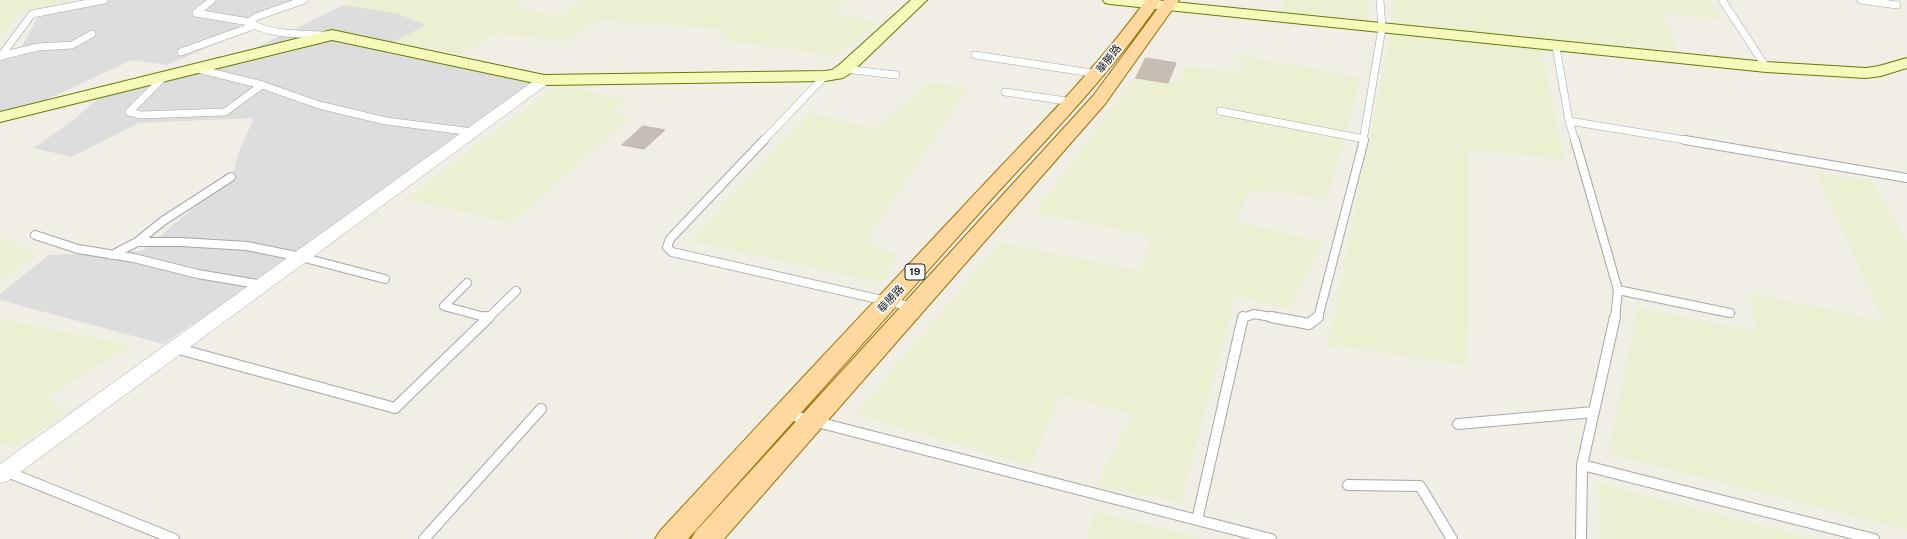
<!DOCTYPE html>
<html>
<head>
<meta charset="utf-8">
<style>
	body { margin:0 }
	canvas { display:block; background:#f1eee6 }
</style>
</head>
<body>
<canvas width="1907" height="539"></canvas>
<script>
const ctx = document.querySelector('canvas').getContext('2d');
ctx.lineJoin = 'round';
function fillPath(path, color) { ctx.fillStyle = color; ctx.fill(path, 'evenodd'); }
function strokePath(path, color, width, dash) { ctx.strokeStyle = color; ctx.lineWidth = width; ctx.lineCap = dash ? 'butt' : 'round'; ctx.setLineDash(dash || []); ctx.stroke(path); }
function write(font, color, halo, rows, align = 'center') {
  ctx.font = font + ' "Public Sans","Noto Sans TC",sans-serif'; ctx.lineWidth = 3.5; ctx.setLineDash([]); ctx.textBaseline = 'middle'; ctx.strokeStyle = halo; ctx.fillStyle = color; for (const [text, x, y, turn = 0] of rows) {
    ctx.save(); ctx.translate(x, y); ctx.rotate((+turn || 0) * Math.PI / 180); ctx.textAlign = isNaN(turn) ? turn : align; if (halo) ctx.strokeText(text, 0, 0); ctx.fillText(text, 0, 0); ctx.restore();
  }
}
fillPath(new Path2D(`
	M108,0H299L233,22L247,30L167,65L132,60L39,103L0,113V60L20,50L39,15Z
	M344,5L396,13L427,25L393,42L340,32L259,52L255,48Z
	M337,39L532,82L305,249L163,344L0,300V294L49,255L142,251L233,175L238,154L254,118L139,123L72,157L34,148L72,121L100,97Z`), '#dedddd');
fillPath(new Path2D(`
	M0,0H76L19,13L0,39Z
	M353,0H523L514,7L559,16L582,0H845L832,12L878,23L837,56L728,41L718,29L600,20L568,40L495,34L462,54L393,42L426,25L396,13L344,5Z
	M1284,0H1368V20L1282,12Z
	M1393,0H1710L1722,20L1664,13L1678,51L1395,24Z
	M1391,33L1541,48L1565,160L1469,149L1468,366L1337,346L1327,349Z
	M1236,54L1361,78L1328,199L1252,189L1235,221L1323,242L1290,309L1236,296L1181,502L1096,486L1132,415L1061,395L1030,466L856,414L1000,242L1140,271L1151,236L1034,213L1133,79L1177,83L1186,67L1241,72L1244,63L1235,60Z
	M927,82L968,88L866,241L899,255L881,283L689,241L809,113L878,129Z
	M558,84L627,100L611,112L631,117L511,223L406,199Z
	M1816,173L1871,180L1907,241V530L1608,454L1637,308L1757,332L1749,293L1883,321Z
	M0,236L36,255L0,283Z
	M0,319L132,345L48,396L64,416L14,447L0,444Z
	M1597,483L1814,539H1601Z
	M1094,511L1203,539H1087Z`), '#ecefd2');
const building = new Path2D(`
	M1146,58L1176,63L1168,83L1136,78Z
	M643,126L665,130L644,149L622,145Z`);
fillPath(building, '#c6beb5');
strokePath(building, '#c3b5a8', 1);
const laneFar2 = new Path2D(`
	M212,0L196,13L249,22
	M304,0L256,17L249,22C271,36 302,34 327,35
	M1722,0L1766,67
	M1861,0L1897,5
	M1556,47L1569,121L1575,141
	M181,52L253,26
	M975,55L1098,74
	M1,56L38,47L72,45L92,34
	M0,57L32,14L104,0
	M198,69L262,85L319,105L386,121L473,132
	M845,69L896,75
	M164,77L129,112L141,115L225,112L262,85
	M1005,92L1073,102
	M1220,111L1364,139
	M1569,121L1691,141
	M763,141L825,76
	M1363,141L1382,28L1380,0`);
const laneFar1 = new Path2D(`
	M764,140L670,239L667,247L672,252L913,307
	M1575,140L1618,290L1615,318
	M1685,140L1907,178
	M35,235L78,249L134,258L198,274L263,285
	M137,242L163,221L231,177
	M112,255L137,242H181L247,246L301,257L385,279
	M467,283L444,306L488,318
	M1618,290L1730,313
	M488,318L516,291
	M1243,318L1254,314L1277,318
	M1318,318L1364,140`);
const lane = new Path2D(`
	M485,317L488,318
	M1271,317L1309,324L1318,317
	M175,348L395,408L489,317
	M786,414L1271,539
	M1458,424L1594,412
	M1582,465L1874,539
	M0,469L174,539
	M1348,485L1420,486L1452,539
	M1197,520L1243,317
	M424,539L541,409
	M1581,539L1582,465L1615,317`);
const street = new Path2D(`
	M544,76L549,77L551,80L549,83L8,481L0,483V464L539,77Z`);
const secondary = new Path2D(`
	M911,0H927L851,73L843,78L825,81L544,85L332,40L0,122V112L332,30L544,75L825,71L832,70L839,65Z
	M1103,0H1154L1766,62L1866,68L1879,66L1907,58V68L1881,76L1866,78L1766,72L1110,4L1105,3Z`);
const primary = new Path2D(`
	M1146,0H1161C1109,77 1043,142 981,211C884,320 786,430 688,539H655L660,531C759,424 859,317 959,211C1023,142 1091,76 1146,0Z
	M1164,0H1179L1105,104L724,539H691L696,531L1093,96Z`);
strokePath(laneFar2, '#a7a7a7', 8);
strokePath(laneFar1, '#a7a7a7', 10);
strokePath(lane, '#a7a7a7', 12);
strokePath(street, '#a7a7a7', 1);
strokePath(secondary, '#697a04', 2);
strokePath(primary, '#9c6e00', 2);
strokePath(laneFar2, '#fff', 7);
strokePath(laneFar1, '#fff', 8);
strokePath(lane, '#fff', 10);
fillPath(street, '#fff');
fillPath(secondary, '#f5fabb');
fillPath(primary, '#fdd89f');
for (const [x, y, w] of [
	[915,272,20]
]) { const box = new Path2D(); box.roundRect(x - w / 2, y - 8, w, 16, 3); ctx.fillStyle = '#fff'; ctx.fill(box); strokePath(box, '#202020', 1); }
write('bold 10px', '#202020', null, [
	["19",915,272]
]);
write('11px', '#202020', '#fff', [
	["華勝路",1109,59,-52],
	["華勝路",891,299,-48]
]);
</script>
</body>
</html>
